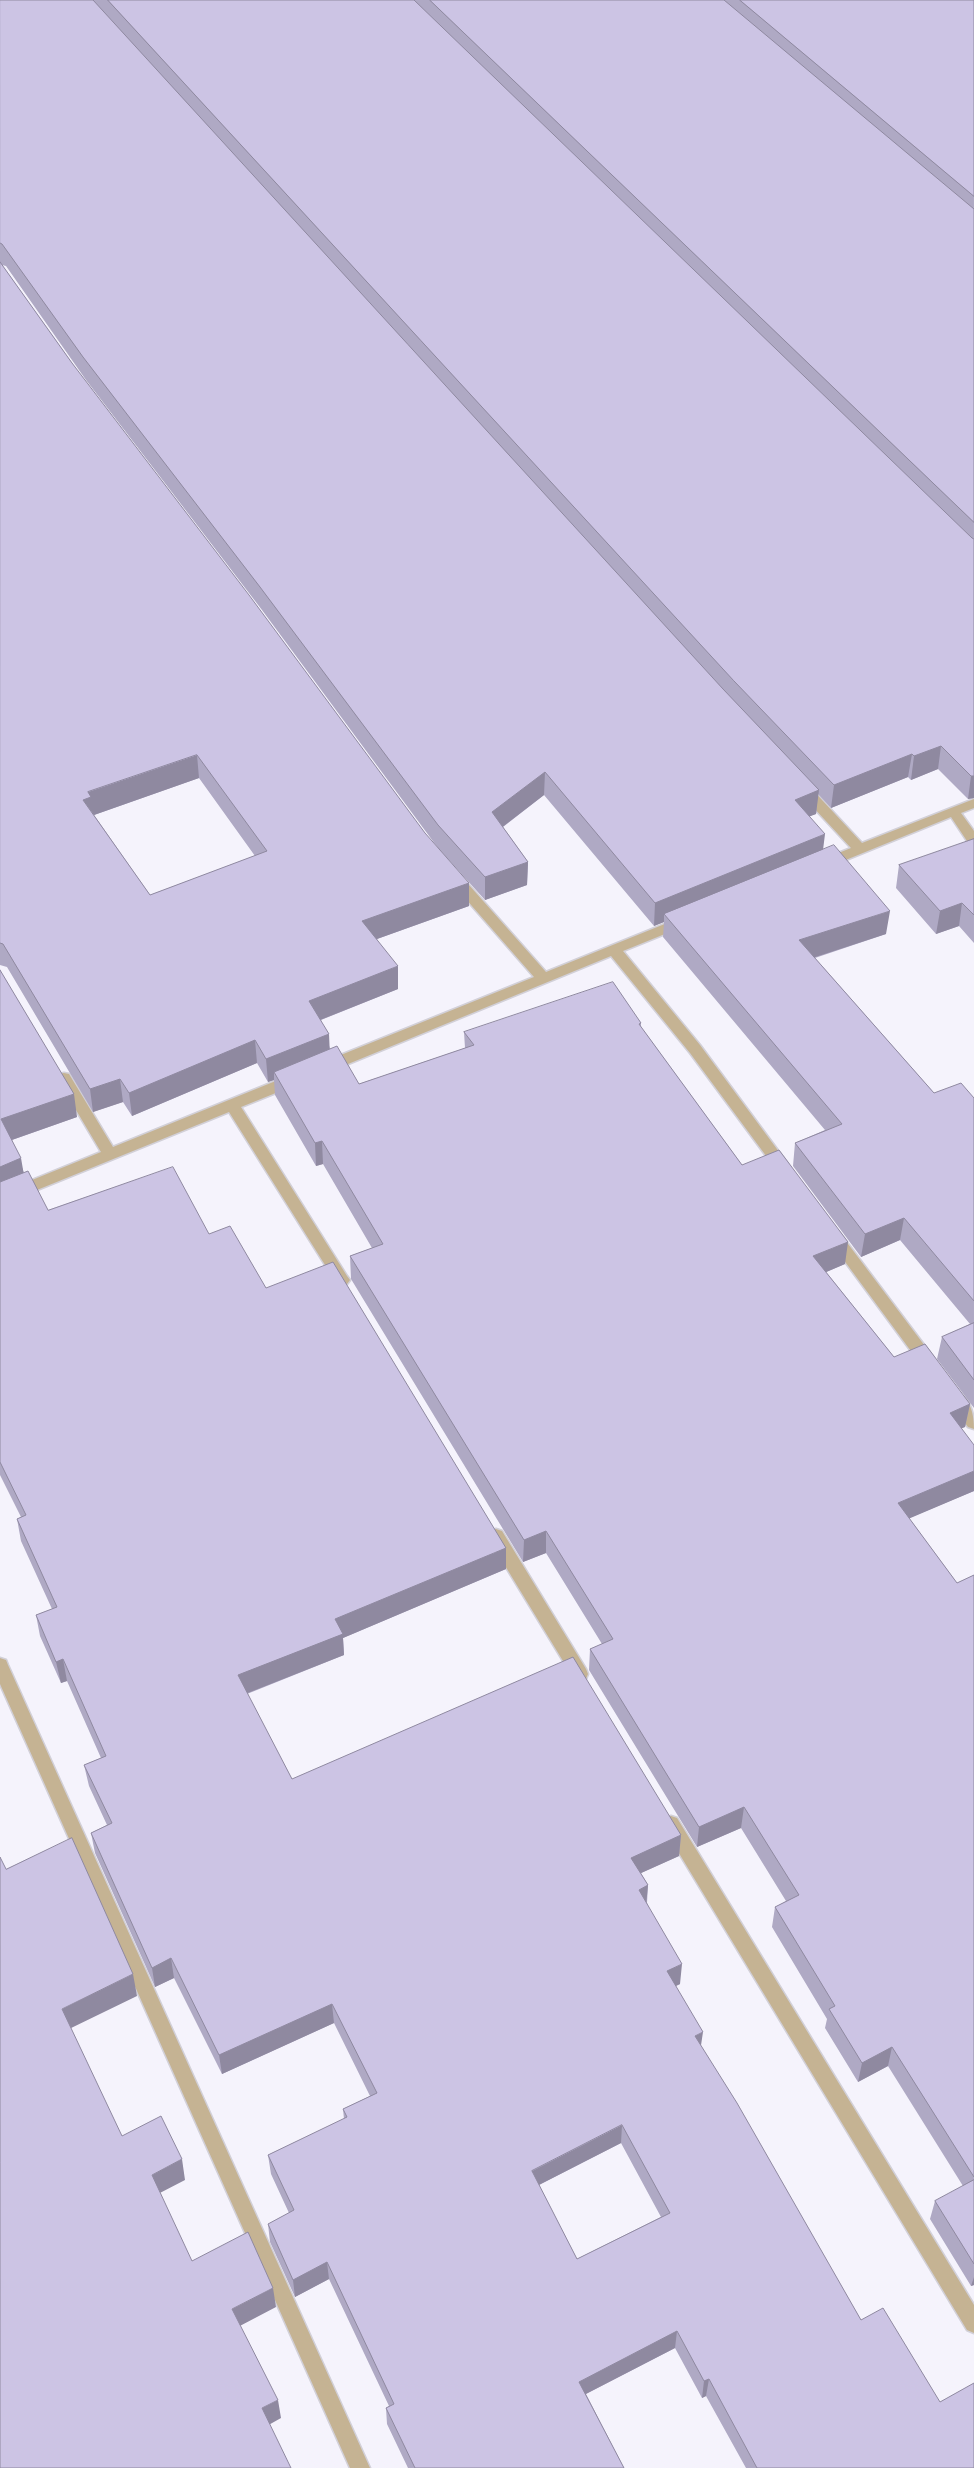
<!DOCTYPE html>
<html>
<head>
<meta charset="utf-8">
<style>
	body { margin:0 }
	canvas { display:block; background:#f5f3fc }
</style>
</head>
<body>
<canvas width="974" height="2468"></canvas>
<script>
const ctx = document.querySelector('canvas').getContext('2d');
ctx.lineJoin = 'round';
function strokePath(path, color, width, dash) { ctx.strokeStyle = color; ctx.lineWidth = width; ctx.lineCap = dash ? 'butt' : 'round'; ctx.setLineDash(dash || []); ctx.stroke(path); }
function fillPath(path, color) { ctx.fillStyle = color; ctx.fill(path, 'evenodd'); }
const minor = new Path2D(`
	M804,785L809,786L862,843L974,799V808L961,813L974,831V845L969,844L951,817L831,866H821L819,863L821,860L851,848L799,792L797,789L799,786Z
	M456,874L461,876L546,972L677,919H687L689,922L687,925L623,951L700,1045L788,1164L790,1168L788,1172H778L690,1053L611,956L331,1071H321L319,1067L321,1063L534,977L451,882L449,879Z
	M64,1073L69,1074L113,1147L288,1076H298L300,1080L298,1084L241,1107L347,1276L350,1280L347,1284H337L229,1112L0,1205V1193L101,1152L57,1078L59,1074Z
	M834,1230L839,1232L934,1358L936,1362L934,1366L928,1368L922,1366L829,1240L826,1236L829,1232Z
	M955,1392C971,1397 974,1415 974,1429L968,1427L947,1398L949,1394Z
	M496,1529L502,1531L586,1669L588,1674L586,1679L580,1681L574,1679L490,1541L488,1536L490,1531Z
	M0,1658L6,1660L8,1665L370,2468H350L0,1684Z
	M671,1816L677,1818L974,2305V2333L967,2330L665,1830L662,1824L665,1818Z`);
strokePath(minor, '#d2d0d8', 3);
fillPath(minor, '#c5b393');
fillPath(new Path2D(`
	M0,0H974V798L968,799L938,769L911,780L908,777L831,808L818,794L816,814L809,816L823,849L886,934L815,958L934,1093L974,1098V1408L937,1359L942,1337L970,1324L900,1240L861,1257L793,1166L795,1143L825,1130L663,937L664,922L654,926L544,795L503,827L528,862L527,885L485,900L438,848L262,610L86,380L6,266L2,265L72,363L469,906L377,939L398,989L321,1020L330,1049L359,1084L465,1048L464,1032L641,1023V1027L742,1165L845,1264L826,1272L894,1357L970,1404L965,1427L961,1428L974,1491L909,1518L957,1583L974,1575V2285L971,2286L930,2219L935,2201L963,2186L888,2066L858,2082L825,2028L827,2019L772,1927L775,1907L786,1901L741,1828L697,1847L589,1670L590,1649L602,1644L546,1553L523,1562L351,1279L350,1256L372,1248L323,1164L316,1166L275,1095L274,1080L268,1082L257,1063L132,1116L123,1102L93,1112L7,967L0,965ZM199,778L255,856L150,895L94,815Z
	M974,839V943L959,926L936,934L896,888L899,865Z
	M0,970L77,1117L12,1140L24,1173L48,1210L209,1234L266,1288L506,1569L343,1638L344,1655L247,1694L292,1779L681,1835L679,1856L641,1873L648,1885L647,1903L680,1984L676,1986L701,2046L861,2320L974,2468H746L706,2396L702,2398L675,2348L586,2394L624,2468H408L387,2424L386,2408L389,2406L329,2279L295,2297L270,2242L268,2224L289,2213L271,2174L268,2155L344,2119L343,2109L370,2096L334,2023L222,2074L174,1978L155,1987L95,1853L91,1833L107,1825L89,1786L84,1765L101,1758L67,1681L61,1683L40,1636L36,1615L52,1609L21,1541L17,1519L21,1517L0,1475ZM621,2143L661,2217L577,2259L539,2185Z`), '#afa9c4');
fillPath(new Path2D(`
	M941,746L938,769L911,780L914,756Z
	M912,754L908,777L831,808L834,785Z
	M197,755L199,778L94,815L83,800L88,792Z
	M545,772L544,795L492,835V812Z
	M971,776H974V798L968,799Z
	M819,790L816,814L793,823L795,800Z
	M825,834L822,858L664,914V922L654,926L655,903Z
	M528,862L527,885L485,900V877Z
	M469,883V906L363,944L362,921Z
	M962,903L959,926L936,934L940,911Z
	M890,911L886,934L797,963L799,940Z
	M398,966V989L310,1024L309,1001Z
	M329,1034L330,1057L274,1072V1080L268,1082L266,1059Z
	M255,1040L257,1063L132,1116L129,1093Z
	M120,1079L123,1102L93,1112L90,1089Z
	M74,1094L77,1117L6,1142L1,1119Z
	M322,1141L323,1164L316,1166L315,1143Z
	M21,1158L25,1181L0,1191V1167Z
	M904,1218L900,1240L861,1257L865,1234Z
	M848,1242L845,1264L810,1279L813,1256Z
	M970,1404L965,1427L945,1435L950,1413Z
	M974,1471V1491L894,1525L898,1503Z
	M546,1531V1553L523,1562L524,1540Z
	M506,1548V1569L343,1638L344,1655L240,1696L238,1675L335,1619Z
	M63,1659L67,1681L61,1683L56,1662Z
	M744,1807L741,1828L697,1847L699,1827Z
	M681,1835L679,1856L630,1878L631,1858Z
	M648,1885L646,1906L639,1890Z
	M171,1958L174,1978L155,1987L152,1968Z
	M682,1964L680,1984L665,1991L667,1971Z
	M133,1974L137,1996L67,2030L62,2009Z
	M332,2004L334,2023L222,2074L219,2055Z
	M703,2032L700,2052L695,2036Z
	M892,2047L888,2066L858,2082L862,2063Z
	M622,2125L621,2143L531,2189L532,2171Z
	M182,2159L185,2180L156,2195L152,2175Z
	M327,2262L329,2279L295,2297L293,2280Z
	M974,2277V2285L971,2286Z
	M273,2288L276,2307L236,2328L232,2309Z
	M677,2331L675,2348L578,2398L579,2382Z
	M709,2379L706,2396L702,2398L704,2381Z
	M278,2400L281,2418L265,2427L262,2408Z`), '#8f89a0');
const building = new Path2D(`
	M0,0H93L723,689L819,790L795,800L825,834L655,903L545,772L492,812L528,862L485,877L438,825L260,587L83,357L2,244L0,243Z
	M108,0H414L972,538L974,539V776H971L941,746L914,756L912,754L834,785L734,681Z
	M430,0H724L974,209V522Z
	M740,0H974V196Z
	M0,262L72,363L249,595L425,833L469,883L362,921L398,966L309,1001L329,1034L266,1059L255,1040L129,1093L120,1079L90,1089L3,944L0,943ZM197,755L267,851L150,895L83,800L91,797L88,792Z
	M974,839V915L962,903L940,911L899,865Z
	M834,845L890,911L799,940L934,1093L961,1083L974,1098V1301L904,1218L865,1234L795,1143L842,1124L664,914Z
	M0,970L74,1094L1,1119L21,1158L0,1167Z
	M613,982L641,1023L639,1024L742,1165L779,1150L848,1242L813,1256L894,1357L925,1344L970,1404L950,1413L974,1445V1471L898,1503L957,1583L974,1575V2177L892,2047L862,2063L829,2009L835,2006L775,1907L799,1895L744,1807L699,1827L590,1649L613,1639L546,1531L524,1540L350,1256L383,1244L322,1141L315,1143L274,1072L337,1046L359,1084L474,1045L464,1032Z
	M173,1167L209,1234L230,1226L266,1288L333,1262L506,1548L335,1619L343,1634L238,1675L292,1779L573,1657L681,1835L631,1858L648,1885L639,1890L682,1964L667,1971L703,2032L695,2036L737,2103L861,2320L883,2308L940,2402L974,2383V2468H757L709,2379L704,2381L677,2331L579,2382L624,2468H415L386,2408L394,2404L327,2262L293,2280L268,2224L294,2210L268,2155L347,2117L343,2109L377,2093L332,2004L219,2055L171,1958L152,1968L91,1833L112,1823L84,1765L106,1756L63,1659L56,1662L36,1615L57,1607L17,1519L26,1515L0,1462V1182L28,1171L48,1210ZM622,2125L670,2213L577,2259L532,2171Z
	M974,1323V1380L942,1337Z
	M72,1838L133,1974L62,2009L122,2136L161,2116L182,2159L152,2175L192,2261L248,2232L273,2288L232,2309L278,2400L262,2408L291,2468H0V1857L6,1869Z
	M974,2180V2264L935,2201Z`);
fillPath(building, '#ccc4e4');
strokePath(building, '#8f89a0', 1);
</script>
</body>
</html>
